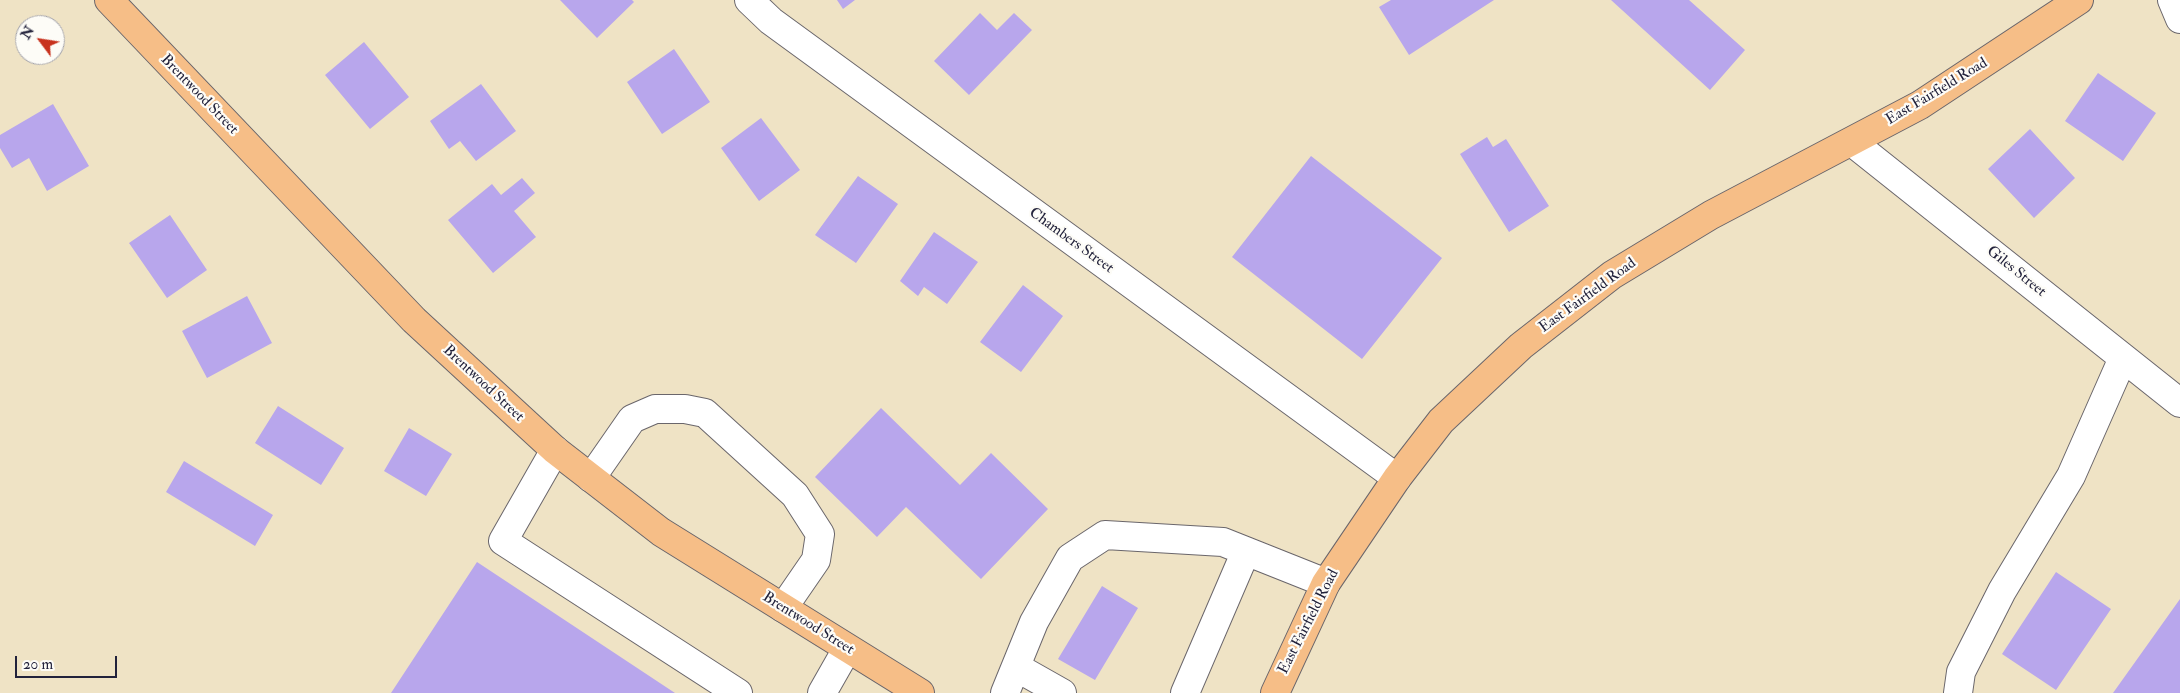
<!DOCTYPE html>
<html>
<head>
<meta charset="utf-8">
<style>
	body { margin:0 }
	#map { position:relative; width:2180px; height:693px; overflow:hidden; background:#efe3c5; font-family:"IM FELL Double Pica",serif }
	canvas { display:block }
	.north { position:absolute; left:15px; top:15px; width:50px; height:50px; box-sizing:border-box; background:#fdfcf7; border:1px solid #a5a5ac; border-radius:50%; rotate:301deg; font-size:14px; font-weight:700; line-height:20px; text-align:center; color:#22223b }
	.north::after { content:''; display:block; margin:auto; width:18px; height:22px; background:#c8321e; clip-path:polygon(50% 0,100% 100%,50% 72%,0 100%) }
	.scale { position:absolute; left:15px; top:656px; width:102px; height:22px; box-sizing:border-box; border:2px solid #22223b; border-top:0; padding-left:6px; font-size:15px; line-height:18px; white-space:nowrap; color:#22223b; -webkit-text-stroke:4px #fdfcf7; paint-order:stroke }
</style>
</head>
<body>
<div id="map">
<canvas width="2180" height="693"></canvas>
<div class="north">N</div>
<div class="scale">20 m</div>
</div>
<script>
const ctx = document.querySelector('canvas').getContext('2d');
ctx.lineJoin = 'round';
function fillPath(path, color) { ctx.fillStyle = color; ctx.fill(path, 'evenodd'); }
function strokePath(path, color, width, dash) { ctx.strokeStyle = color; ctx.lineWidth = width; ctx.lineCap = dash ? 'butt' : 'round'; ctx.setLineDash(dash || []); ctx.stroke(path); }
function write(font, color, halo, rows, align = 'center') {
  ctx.font = font + ' "IM FELL Double Pica",serif'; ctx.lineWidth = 4.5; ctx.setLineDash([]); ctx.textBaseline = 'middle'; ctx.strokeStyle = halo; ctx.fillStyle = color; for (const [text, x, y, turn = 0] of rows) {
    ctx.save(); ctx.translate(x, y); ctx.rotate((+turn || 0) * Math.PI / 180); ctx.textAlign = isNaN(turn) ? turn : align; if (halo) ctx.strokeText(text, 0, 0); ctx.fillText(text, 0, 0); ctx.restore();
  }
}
fillPath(new Path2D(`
	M560,0H632L634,2L597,38Z
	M837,0H855L843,9Z
	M1391,0H1494L1409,55L1379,7Z
	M1611,0H1689L1745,50L1710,90Z
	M980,13L997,30L1014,13L1032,30L969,95L934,61Z
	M364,42L409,97L370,129L325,75Z
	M674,49L710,102L662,134L627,82Z
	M2098,73L2156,113L2123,161L2065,121Z
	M481,84L516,131L476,161L460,141L449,149L430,121Z
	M53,104L89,166L47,191L29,158L12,168L0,148V135Z
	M761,118L800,170L759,201L721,148Z
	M2030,129L2075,178L2034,218L1988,169Z
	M1487,137L1493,147L1506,139L1549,206L1509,232L1460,154Z
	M1311,156L1442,258L1362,359L1232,257Z
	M858,176L898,204L856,263L815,235Z
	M522,178L535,193L514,211L536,237L493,273L448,220L492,184L501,195Z
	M170,215L207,270L167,298L129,243Z
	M934,232L978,262L947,304L924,287L918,296L900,281Z
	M1023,285L1063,316L1021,372L980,342Z
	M247,296L272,343L207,378L182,331Z
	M278,406L344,448L321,485L255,443Z
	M881,408L960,485L991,453L1048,509L981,579L906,507L877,537L815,477Z
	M409,428L452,454L426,496L384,471Z
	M184,461L273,515L255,546L166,492Z
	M477,562L675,693H391Z
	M2056,572L2111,609L2056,690L2002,654Z
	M1102,586L1138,608L1095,680L1058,659Z
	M2180,599V693H2113Z`), '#b8a6ec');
const minor = new Path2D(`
	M749,0L771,21L1397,478
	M2172,0L2180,19
	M1852,142L2180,403
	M555,450L503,541L738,693
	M591,478L632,419L655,409H685L705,413L795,495L820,534L816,560L783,608
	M1016,667L1062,693
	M822,693L847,649
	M1005,693L1034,622L1070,558L1105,535L1223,542L1326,583
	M1185,693L1246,551
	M1958,693L1961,672L2002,591L2071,476L2123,358`);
const major = new Path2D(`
	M109,0L414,320L555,450L661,532L920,693
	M1275,693L1326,583L1397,478L1441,421L1521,346L1612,275L1711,215L1920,105L2079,0`);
strokePath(minor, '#6a666b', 30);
strokePath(major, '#6a666b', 30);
strokePath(minor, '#fff', 28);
strokePath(major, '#f6be87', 28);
write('15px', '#22223b', '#fdfcf7', [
	["East Fairfield Road",1937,92,-31],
	["Brentwood Street",199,95,46],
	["Chambers Street",1071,241,36],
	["Giles Street",2016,272,39],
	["East Fairfield Road",1588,296,-36],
	["Brentwood Street",483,384,43],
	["East Fairfield Road",1309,622,-63],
	["Brentwood Street",808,624,32]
]);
</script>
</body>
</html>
